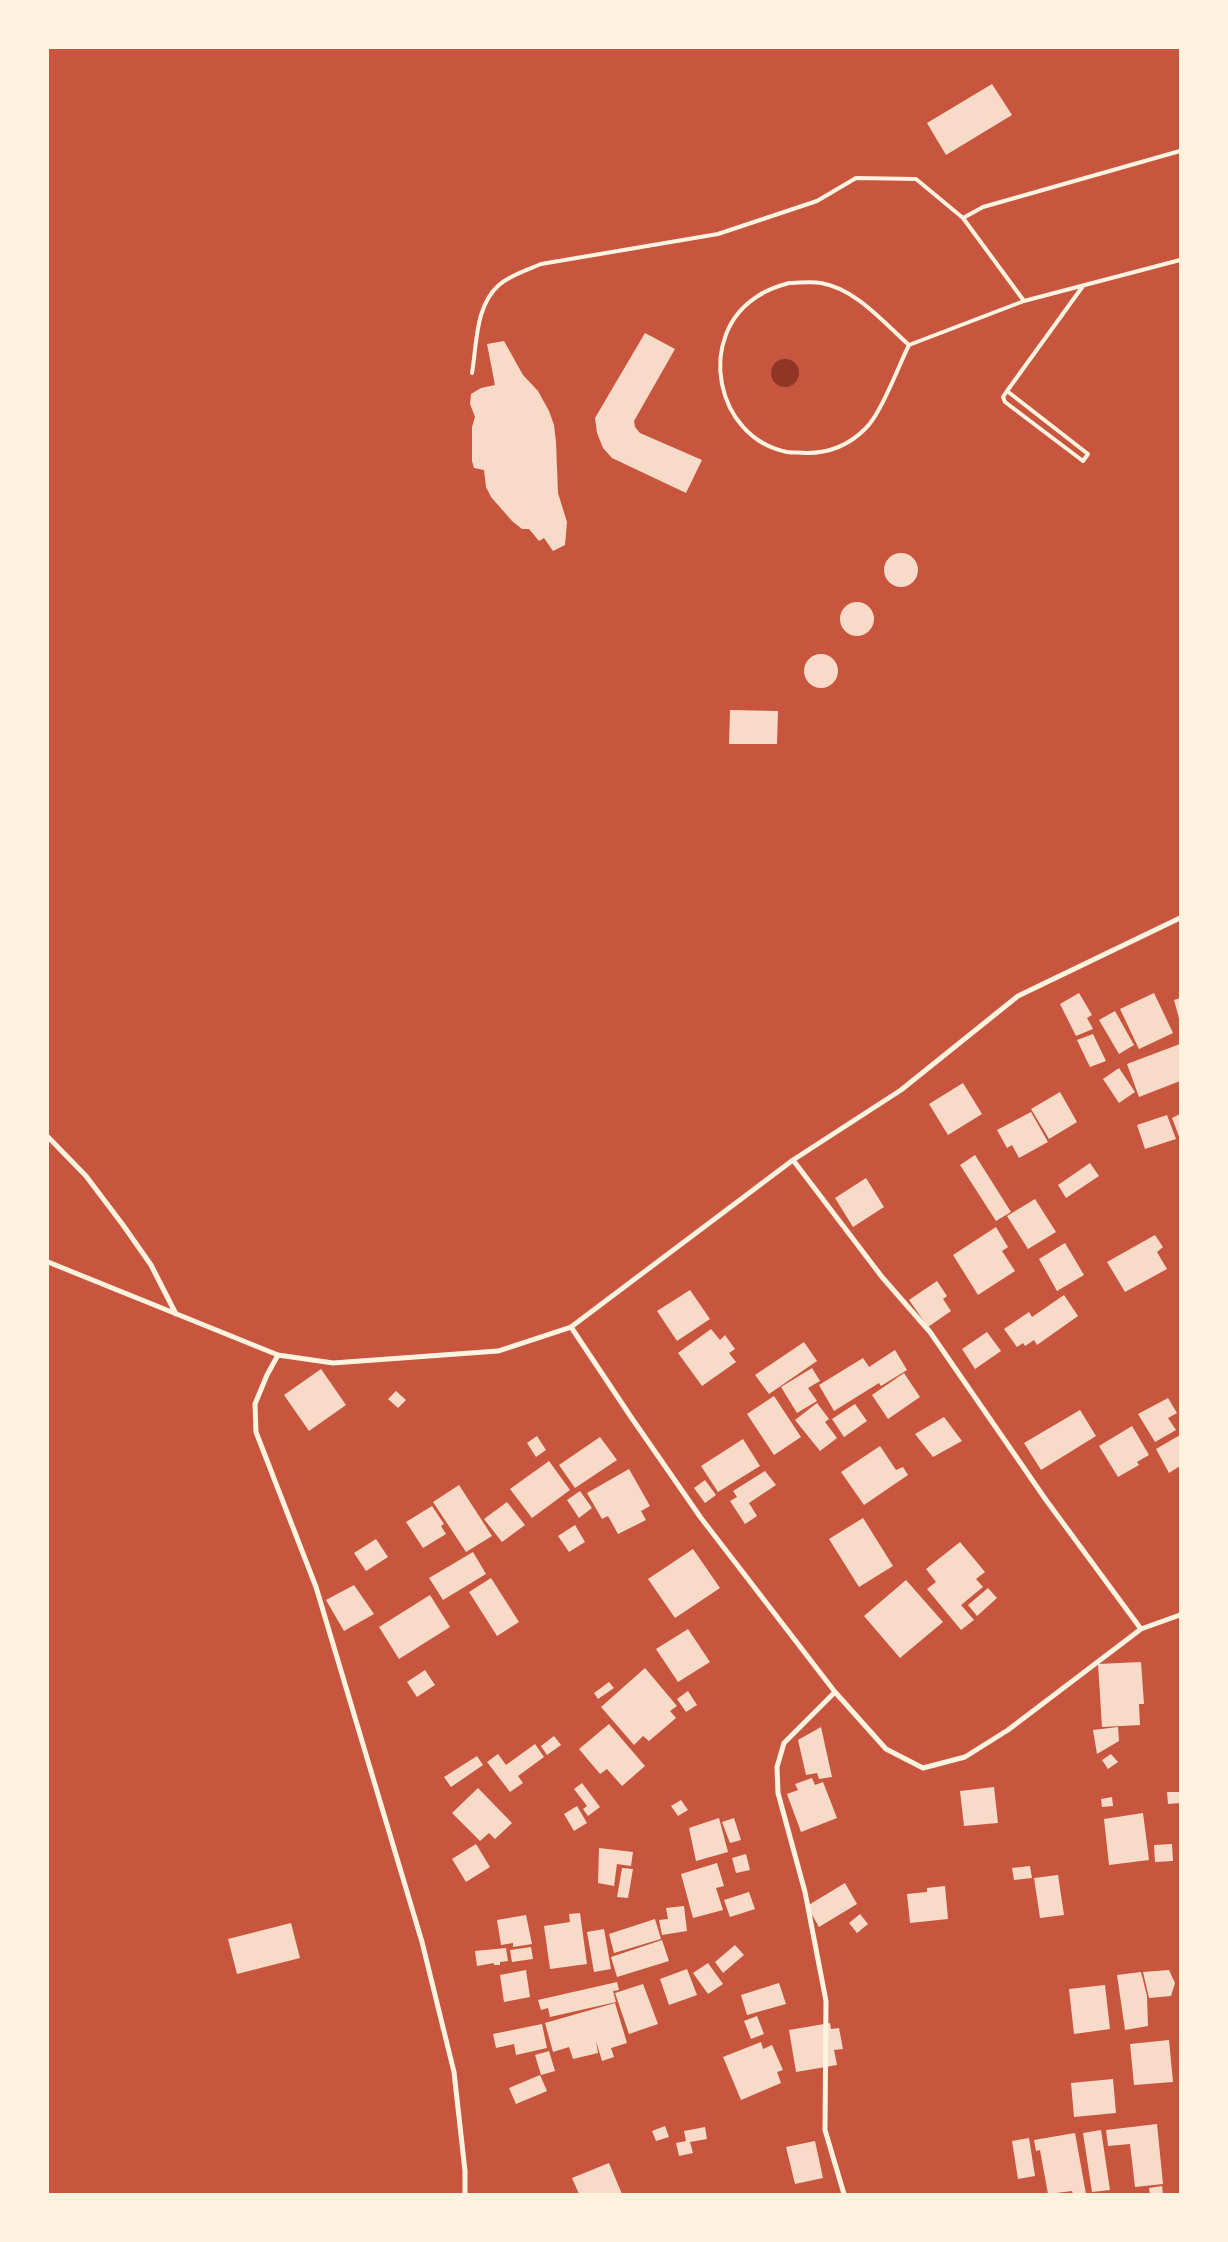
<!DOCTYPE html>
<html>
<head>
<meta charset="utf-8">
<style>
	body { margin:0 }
	#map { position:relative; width:1228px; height:2242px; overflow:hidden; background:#c8553d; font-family:"Titillium Web",sans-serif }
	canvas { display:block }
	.frame { position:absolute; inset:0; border:49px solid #fff3e0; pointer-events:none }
</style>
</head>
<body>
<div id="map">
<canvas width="1228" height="2242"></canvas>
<div class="frame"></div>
</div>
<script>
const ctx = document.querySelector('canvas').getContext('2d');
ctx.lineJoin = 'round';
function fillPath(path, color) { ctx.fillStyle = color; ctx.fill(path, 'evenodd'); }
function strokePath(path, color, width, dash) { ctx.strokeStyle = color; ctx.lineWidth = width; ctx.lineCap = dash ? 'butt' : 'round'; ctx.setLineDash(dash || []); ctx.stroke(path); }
fillPath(new Path2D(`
	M771 373a14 14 0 1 1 28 0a14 14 0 1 1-28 0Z`), '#8f3625');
fillPath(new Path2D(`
	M992,84L1012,115L946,155L927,123Z
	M645,333L675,349L638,414L634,421L635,427L640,433L702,460L686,493L612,458L603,448L597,433L595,418Z
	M504,341L523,375L538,391L549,411L554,425L556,442L558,493L567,522L565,545L553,551L544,538L539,541L529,529H522L512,521L491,497L486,487L484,470L474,468L472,461V427L475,417L470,404L471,394L481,388L495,385L487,344Z
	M884 570a17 17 0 1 1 34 0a17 17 0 1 1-34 0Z
	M840 619a17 17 0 1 1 34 0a17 17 0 1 1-34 0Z
	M804 671a17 17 0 1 1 34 0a17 17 0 1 1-34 0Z
	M730,710L778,711L777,744H729Z
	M1079,993L1092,1015L1087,1018L1093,1029L1076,1036L1060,1004Z
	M1154,993L1173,1033L1139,1049L1120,1009Z
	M1180,998V1022L1174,1000Z
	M1115,1011L1134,1045L1119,1054L1099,1020Z
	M1093,1034L1106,1061L1090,1067L1077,1040Z
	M1180,1044V1081L1139,1097L1127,1064Z
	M1119,1068L1135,1092L1119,1103L1103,1079Z
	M963,1083L982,1114L948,1135L929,1104Z
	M1060,1092L1077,1122L1049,1139L1031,1109Z
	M1031,1112L1048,1142L1019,1158L1012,1145L1007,1148L997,1130Z
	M1180,1114V1139L1172,1118Z
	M1167,1115L1176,1139L1145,1149L1137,1125Z
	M975,1155L1011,1212L996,1221L960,1165Z
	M1090,1163L1099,1176L1066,1198L1058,1185Z
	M866,1178L884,1207L853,1227L835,1198Z
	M1035,1199L1056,1232L1028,1249L1007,1216Z
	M996,1227L1008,1247L1002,1251L1015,1271L978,1295L953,1255Z
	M1155,1235L1163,1247L1157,1252L1167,1269L1125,1292L1107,1262Z
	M1065,1243L1084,1275L1057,1291L1039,1259Z
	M937,1281L947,1296L943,1299L951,1311L928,1327L909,1300Z
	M690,1290L710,1319L677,1341L657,1311Z
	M1064,1295L1078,1316L1037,1345L1034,1340L1025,1346L1023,1343L1017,1347L1004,1329L1029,1312L1032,1317Z
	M711,1329L720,1340L725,1335L735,1349L729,1353L736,1362L702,1386L678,1353Z
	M987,1332L1001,1351L975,1369L962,1349Z
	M804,1342L817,1361L769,1394L755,1375Z
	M895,1350L907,1370L881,1386L879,1383L834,1411L819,1385L863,1358L869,1367Z
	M812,1368L820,1381L808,1388L817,1401L797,1413L781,1387Z
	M321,1369L346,1405L309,1431L284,1395Z
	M904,1373L920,1397L888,1419L872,1395Z
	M396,1391L406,1400L398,1408L388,1399Z
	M774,1396L801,1437L774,1455L747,1414Z
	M1168,1398L1177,1413L1168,1418L1176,1430L1155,1442L1138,1414Z
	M817,1403L829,1419L825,1422L837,1438L820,1451L795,1420Z
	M855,1404L867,1421L844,1437L832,1419Z
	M1080,1410L1096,1436L1041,1470L1024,1443Z
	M944,1417L962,1441L933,1457L915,1434Z
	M1132,1426L1149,1455L1137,1462L1139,1465L1118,1477L1099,1446Z
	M1180,1435V1466L1169,1473L1156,1449Z
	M537,1436L546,1450L536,1457L527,1443Z
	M600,1437L617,1460L575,1488L559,1465Z
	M743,1439L760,1466L718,1492L701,1466Z
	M880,1446L896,1470L903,1467L908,1475L864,1505L841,1472Z
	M549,1461L570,1490L532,1518L510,1489Z
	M629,1469L650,1506L641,1511L646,1520L618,1534L608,1516L602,1519L587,1493Z
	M765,1471L776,1485L749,1503L757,1516L745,1524L730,1501L737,1497L733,1491Z
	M705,1480L716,1495L705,1503L694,1488Z
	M459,1485L492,1536L466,1552L433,1502Z
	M580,1491L592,1508L579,1518L567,1500Z
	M507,1502L525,1525L502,1542L484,1519Z
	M432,1506L444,1524L441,1526L446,1534L423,1548L406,1522Z
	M863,1518L893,1566L859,1587L829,1539Z
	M575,1525L585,1542L569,1552L558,1536Z
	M376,1539L388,1557L366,1571L354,1553Z
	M960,1542L985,1572L976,1579L983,1587L961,1605L974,1620L961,1630L927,1589L936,1582L926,1569Z
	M693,1549L720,1588L675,1618L648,1579Z
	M473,1552L486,1574L443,1600L429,1578Z
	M491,1578L519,1622L497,1636L469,1592Z
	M906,1580L943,1622L900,1658L864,1616Z
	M354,1585L374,1614L344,1631L326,1600Z
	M988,1588L997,1598L977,1616L968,1605Z
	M430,1595L450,1627L399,1659L379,1627Z
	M688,1629L710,1662L678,1682L656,1649Z
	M1141,1662L1144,1704H1139L1140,1725L1102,1727L1098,1664Z
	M645,1668L677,1706L670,1711L676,1718L649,1741L643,1736L634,1745L601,1707Z
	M425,1670L435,1685L417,1697L407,1682Z
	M609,1682L614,1688L598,1699L594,1693Z
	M688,1691L697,1705L686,1712L677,1699Z
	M609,1724L645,1766L622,1786L607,1769L600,1774L579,1749Z
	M821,1727L832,1777L819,1779L817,1773L806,1775L798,1740Z
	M1118,1727L1119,1741L1097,1754L1093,1730Z
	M554,1736L561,1745L547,1755L541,1746Z
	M535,1744L544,1757L518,1776L523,1783L510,1792L487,1762L498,1754L506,1765Z
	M1111,1754L1118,1762L1108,1769L1102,1760Z
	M477,1756L483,1765L451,1787L444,1777Z
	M812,1778L815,1785L823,1782L837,1818L801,1832L787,1794L798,1790L795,1784Z
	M582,1783L600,1807L588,1816L583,1809L587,1806L574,1789Z
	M994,1787L998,1823L964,1826L960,1791Z
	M478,1788L512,1823L495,1839L489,1833L480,1841L452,1813Z
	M1167,1792H1180V1803L1168,1804Z
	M1112,1797L1113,1806L1102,1807L1101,1799Z
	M681,1800L688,1810L678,1816L671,1806Z
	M577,1806L587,1823L574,1831L564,1814Z
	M1143,1813L1149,1860L1109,1865L1104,1819Z
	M719,1818L728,1852L696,1861L689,1828Z
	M734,1818L741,1840L730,1843L722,1822Z
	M476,1844L490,1867L466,1882L452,1859Z
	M1172,1844L1173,1861L1155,1862L1154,1845Z
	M599,1848L633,1852L631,1866L617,1864L614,1886L598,1883Z
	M746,1854L750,1870L736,1873L732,1858Z
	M717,1863L724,1886L716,1888L723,1910L693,1918L681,1874Z
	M1030,1866L1032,1878L1014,1880L1012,1868Z
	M622,1868L633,1869L628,1898L617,1897Z
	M1058,1875L1064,1915L1040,1918L1034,1878Z
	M845,1883L857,1904L819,1927L807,1906Z
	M945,1886L948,1919L910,1923L907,1894L927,1892V1888Z
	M749,1892L755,1909L730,1917L724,1900Z
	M684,1906L687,1931L662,1935L659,1920L668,1919L666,1908Z
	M580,1913L587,1964L550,1969L544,1926L570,1922L569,1914Z
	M860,1914L868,1924L857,1933L849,1923Z
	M526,1915L532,1944L513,1947V1943L501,1945L497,1920Z
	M655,1919L661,1939L614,1953L609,1934Z
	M291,1923L300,1958L237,1974L228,1939Z
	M604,1929L611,1969L594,1972L587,1932Z
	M662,1940L669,1961L617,1977L611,1957Z
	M735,1945L744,1955L723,1973L715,1962Z
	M531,1947L533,1959L512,1962L510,1950Z
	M506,1948L508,1961L500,1962V1965H494V1963L477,1966L475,1951Z
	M708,1963L723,1984L708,1994L693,1973Z
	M687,1969L697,1995L669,2005L660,1979Z
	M526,1970L530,1997L504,2002L500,1975Z
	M1169,1970L1175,1983L1171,1996L1149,1998L1143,1972Z
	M1141,1972L1147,1996L1148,2026L1125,2030L1117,1975Z
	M617,1982L619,1990L613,1991L616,2002L550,2017L548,2008L541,2010L538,2000Z
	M779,1983L786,2004L747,2015L741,1995Z
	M643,1984L658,2024L629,2034L615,1993Z
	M1105,1985L1110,2029L1074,2034L1069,1989Z
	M615,2003L627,2043L611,2048L614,2057L602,2061L596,2041L598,2053L573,2059L569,2047L553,2052L545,2023Z
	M757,2016L764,2034L751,2039L744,2021Z
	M830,2023L831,2029L839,2028L843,2049L834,2050L837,2065L796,2072L789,2030Z
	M542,2024L547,2048L516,2055L514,2044L496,2048L493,2034Z
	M1169,2040L1173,2082L1134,2085L1130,2044Z
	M761,2042L763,2049L772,2045L783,2070L777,2072L781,2083L741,2100L723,2057Z
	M549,2051L555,2071L541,2075L535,2055Z
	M540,2075L547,2091L516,2104L509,2088Z
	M1113,2079L1116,2113L1074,2117L1071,2083Z
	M1157,2124L1163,2184L1135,2187L1130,2144L1108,2146L1106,2130Z
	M665,2126L669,2137L656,2141L652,2131Z
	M705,2127L707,2139L690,2142L693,2153L679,2156L676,2143L686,2141L684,2131Z
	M1101,2130L1110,2190L1092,2192L1083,2133Z
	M1075,2133L1086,2194H1073L1072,2191L1048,2194L1040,2150L1036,2151L1034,2140Z
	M1029,2138L1035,2176L1018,2179L1012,2141Z
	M815,2141L823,2178L795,2184L786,2147Z
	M609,2163L622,2194H579L572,2178Z
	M1162,2186L1163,2194H1150L1149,2188Z`), '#f7dbc8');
strokePath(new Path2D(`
	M963,218L983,207L1180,151
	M789,283C799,283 811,281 821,283C856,289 883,322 909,345C898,367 881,414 865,429C849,445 828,453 807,453C800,452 793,453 787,452C715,438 695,335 758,296C768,289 778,286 789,283Z
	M909,345L1024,301L1180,260
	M472,373C477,344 475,306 499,285C510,275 527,270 541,264L718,234L817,201L856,178L916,179L963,218L1024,301
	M1007,391L1003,397L1005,402L1083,461L1088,454L1007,391L1083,286`), '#fff3e0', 4);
strokePath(new Path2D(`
	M48,1137L86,1176L123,1225L151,1265L176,1314
	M793,1160L882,1277L930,1332L1046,1500L1141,1629
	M48,1262L278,1355L333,1363L498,1351L571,1327L793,1160L901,1090L1018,996L1180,918
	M571,1327L631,1417L701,1518L835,1692L886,1749L923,1768L965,1757L1008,1730L1141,1629L1180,1615
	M278,1355L267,1375L255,1404L256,1432L316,1587L422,1942L454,2072L465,2171V2194
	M835,1692L784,1743L777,1767L778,1793L805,1892L826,2001L825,2130L844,2194`), '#fff3e0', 5);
</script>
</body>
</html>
